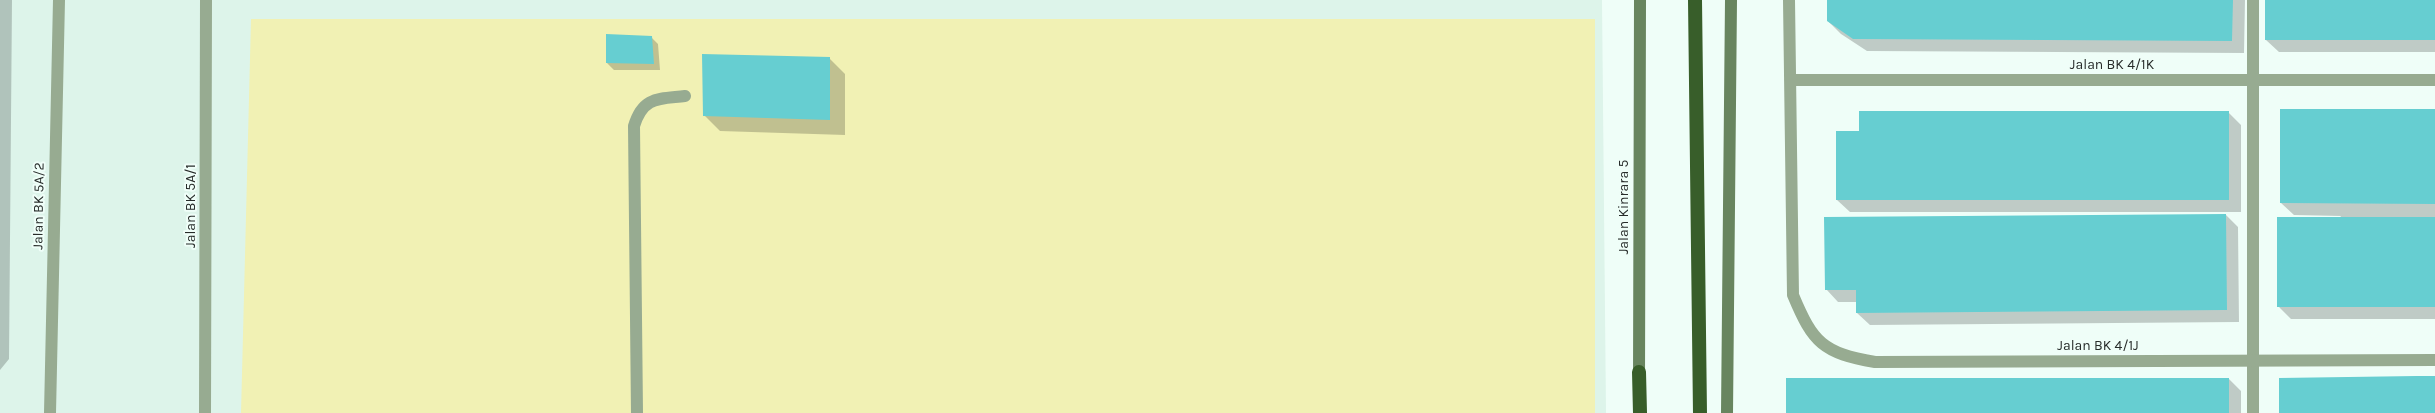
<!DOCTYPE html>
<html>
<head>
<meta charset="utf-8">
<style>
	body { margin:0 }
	canvas { display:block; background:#effef8 }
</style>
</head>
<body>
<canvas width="2435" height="413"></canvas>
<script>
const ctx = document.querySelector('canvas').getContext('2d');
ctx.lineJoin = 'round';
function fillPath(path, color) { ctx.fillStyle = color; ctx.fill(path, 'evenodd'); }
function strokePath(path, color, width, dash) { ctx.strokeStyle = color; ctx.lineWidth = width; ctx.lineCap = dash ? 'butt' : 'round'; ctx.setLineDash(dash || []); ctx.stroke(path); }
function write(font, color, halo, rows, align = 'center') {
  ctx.font = font + ' Karla,sans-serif'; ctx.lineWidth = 4; ctx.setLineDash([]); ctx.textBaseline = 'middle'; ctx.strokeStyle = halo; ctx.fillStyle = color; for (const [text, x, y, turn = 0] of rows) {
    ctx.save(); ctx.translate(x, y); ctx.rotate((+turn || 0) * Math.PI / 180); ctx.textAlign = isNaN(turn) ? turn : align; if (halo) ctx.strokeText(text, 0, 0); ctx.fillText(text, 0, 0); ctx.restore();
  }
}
fillPath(new Path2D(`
	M0,0H1602L1606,413H0Z`), '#ddf4ea');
fillPath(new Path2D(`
	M251,19H1595V413H241Z`), '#f1f1b4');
fillPath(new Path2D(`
	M0,0H12L9,359L0,370Z
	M1828,0H2245L2244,53L1867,51L1841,34L1828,21Z
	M2266,0H2435V52H2279L2266,40Z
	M651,37L658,44L660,70H614L607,63Z
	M829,58L845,74V135L720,131L704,115Z
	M2435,111V319H2291L2279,307L2341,216L2294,215L2281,203Z
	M2228,112L2241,125V212H1850L1837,200L1861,132Z
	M2226,215L2238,227L2239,322L1870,325L1857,313V302H1838L1826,289Z
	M2229,379L2241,391V413H1788Z`), '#0003');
fillPath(new Path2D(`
	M1827,0H2233L2232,41L1853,39L1827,21Z
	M2265,0H2435V40H2265Z
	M606,34L652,36L654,64L606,63Z
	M702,54L830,57V120L703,116Z
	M2280,109H2435V204L2280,203Z
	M1859,111H2229V200H1836V131H1859Z
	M2226,214L2227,310L1856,313V290H1825L1824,217Z
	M2277,217H2435V307H2277Z
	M2417,376H2435V413H2279V378Z
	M1786,378H2229V413H1786Z`), '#66ced1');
strokePath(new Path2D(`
	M637,413L634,126C643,96 659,99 685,96
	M2253,413V0`), '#97ab91', 12);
strokePath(new Path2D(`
	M1789,0L1793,295C1813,343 1823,353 1875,362L2435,360
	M1790,80H2435
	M50,413L59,0
	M205,413L206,0`), '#97ab91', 12);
strokePath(new Path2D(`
	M1639,381L1640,0
	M1727,413L1731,0`), '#68855f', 12);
strokePath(new Path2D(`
	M1695,0L1700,413
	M1639,372L1640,413`), '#385e2a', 14);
write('14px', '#272c2a', '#effef8', [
	["Jalan BK 4/1K",2112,65],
	["Jalan BK 5A/2",39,206,-89],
	["Jalan BK 5A/1",191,206,-90],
	["Jalan Kinrara 5",1624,207,-90],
	["Jalan BK 4/1J",2098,346]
]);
</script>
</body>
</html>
